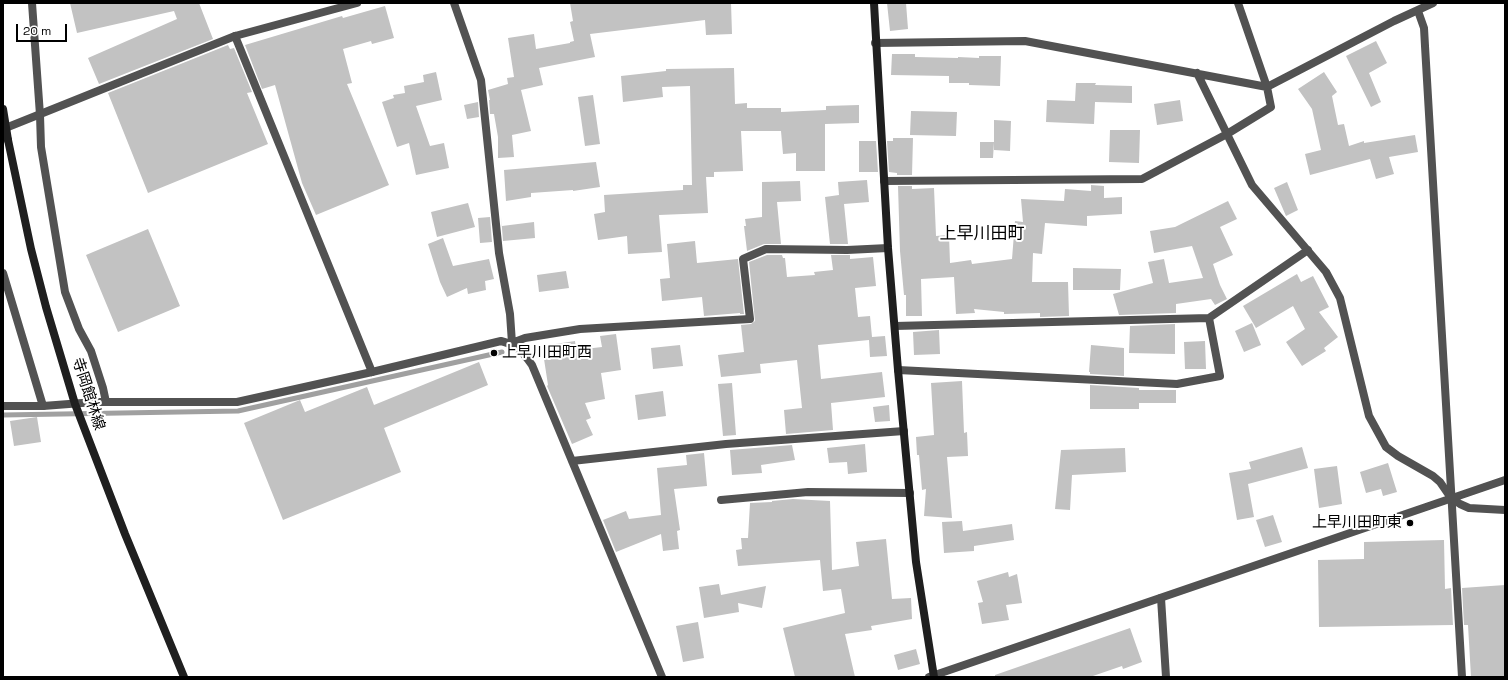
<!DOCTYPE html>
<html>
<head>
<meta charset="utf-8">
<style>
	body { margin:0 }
	#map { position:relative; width:1508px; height:680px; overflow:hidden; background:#fff; font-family:"Space Grotesk",sans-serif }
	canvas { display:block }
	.frame { position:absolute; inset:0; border:4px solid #000; pointer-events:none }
	.scale { position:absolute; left:16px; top:24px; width:51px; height:18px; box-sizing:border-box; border:2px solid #000; border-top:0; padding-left:5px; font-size:12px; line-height:14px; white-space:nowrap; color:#000; -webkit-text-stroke:3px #fff; paint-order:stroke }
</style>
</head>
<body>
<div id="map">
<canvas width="1508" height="680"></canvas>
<div class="frame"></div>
<div class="scale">20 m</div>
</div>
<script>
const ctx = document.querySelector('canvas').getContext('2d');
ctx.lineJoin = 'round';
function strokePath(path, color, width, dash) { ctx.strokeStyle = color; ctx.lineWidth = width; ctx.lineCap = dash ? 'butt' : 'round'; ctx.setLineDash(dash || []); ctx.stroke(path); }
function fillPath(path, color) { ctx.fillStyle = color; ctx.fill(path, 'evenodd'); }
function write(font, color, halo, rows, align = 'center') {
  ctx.font = font + ' "Space Grotesk","Noto Sans JP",sans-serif'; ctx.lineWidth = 4; ctx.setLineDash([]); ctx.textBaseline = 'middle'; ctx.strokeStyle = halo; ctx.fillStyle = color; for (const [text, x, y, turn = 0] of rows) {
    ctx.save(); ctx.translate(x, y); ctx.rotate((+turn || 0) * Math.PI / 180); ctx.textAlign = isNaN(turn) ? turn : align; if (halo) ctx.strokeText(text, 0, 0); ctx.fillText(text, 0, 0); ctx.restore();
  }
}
strokePath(new Path2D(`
	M3,415L238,411L502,352`), '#a0a0a0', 5);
fillPath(new Path2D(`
	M70,3H199L213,39L99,84L88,58L177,19L174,11L77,33Z
	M570,3H731L732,34L706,35L705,20L590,34L595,57L539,68L543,85L521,90L531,131L512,135L514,157L498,158V137L494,114H490L489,100H490L488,90L508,84L507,78L514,77L508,38L534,34L536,49L570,43V42L574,41L570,22L573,21Z
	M887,3H906L908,29L890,31Z
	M385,6L394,38L372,44L371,41L343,49L352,83L347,84L389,185L316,215L302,183L275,85L262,89L245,45L342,16L343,18Z
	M1376,41L1387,63L1369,73L1381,102L1371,107L1346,56Z
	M228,45L230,49L234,48L252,92L247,93L268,144L148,193L108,93Z
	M892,54H915V57L958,58V57L979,58V56H1001L1000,86L969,85V83H949V76L891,75Z
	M734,68L735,104L747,103V108H781V112L826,110V106L859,105V123L825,124V171H796V153L783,154L781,131H741L743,171L714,172V177H706L708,213L659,215L662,252L628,254L627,236L598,240L594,214L605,212L604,195L683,190V185H692L690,86L662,87L663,97L623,102L621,76L666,71V69Z
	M436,72L442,100L416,106L430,146L444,143L449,168L416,175L409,143L397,147L382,102L394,98L393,95L405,93L404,86L424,82L423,75Z
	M1324,72L1337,92L1332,96L1338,125L1344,124L1349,146L1364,141V143L1415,135L1418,152L1389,157L1394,174L1376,179L1370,159L1310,175L1305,154L1321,150L1312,109L1298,89Z
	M1076,83H1096L1095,85L1132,86V103L1095,102L1094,124L1046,122L1047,100L1075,101Z
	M593,95L600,144L585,146L578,97Z
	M1180,100L1183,121L1157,125L1154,104Z
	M478,102L479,117L467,119L464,105Z
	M911,111L957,112L956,136L910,135Z
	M994,120L1011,121L1010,151L994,150Z
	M1110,130H1140L1139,163L1109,162Z
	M893,138H913L912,175H897V173L889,172L887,141H893Z
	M859,141H876L878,172H859Z
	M980,142H994L993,158H980Z
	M596,162L600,187L573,191V190L531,193V197L506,201L504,170Z
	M867,180L869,202L844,204L848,244H830L825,197L839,195L838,182Z
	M800,181L801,201L777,202L781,244H764L747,251L744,226H746L745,219L762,217V182Z
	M1287,182L1298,210L1286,216L1274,188Z
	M1091,185L1104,186V198L1122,197V214L1087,216V226L1045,223L1042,254L1033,253L1032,282H1068L1069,316L1040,317V313L1004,314V312L974,309L975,313L956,314L954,277L921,279L922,316H906V295H904L900,251L898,186H912V189L934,188L936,236L949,235L950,263L971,260L972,264L1012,259L1015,221L1023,222L1021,199L1064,201L1065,189L1091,191Z
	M1228,201L1237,219L1220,227L1233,255L1213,264L1220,285L1227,299L1215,305L1211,299L1176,304V313L1119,315L1113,294L1153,283L1148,262L1164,259L1169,283L1203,278L1192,246L1154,253L1150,231L1175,227Z
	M468,203L475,227L437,237L431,212Z
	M501,216L502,226L534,222L535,238L503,241Z
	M490,217L492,242L480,243L478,218Z
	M148,229L180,306L118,332L86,255Z
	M443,238L453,266L489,259L494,279L485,281L486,290L468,294L467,288L447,297L440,282L428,244Z
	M695,241L697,263L738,259L744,314H740V313L704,316L702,297L662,301L660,279L670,278L667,244Z
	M767,255H782L783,258H785L787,277L815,275L814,272L833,270L831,255H850V259L873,257L876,286L855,288L858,317L870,316L872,337L885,336L887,356L870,357L869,340L818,345L821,379L882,372L885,397L831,403L833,430L786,434L784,410L802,408L797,360L760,364L761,373L721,377L718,355L744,352L741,325L751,324L755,321L749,262Z
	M1073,268L1121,269L1120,290H1073Z
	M566,271L569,288L539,292L537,275Z
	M1297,274L1301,282L1313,276L1329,307L1319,312L1338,337L1324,348L1326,351L1302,366L1286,342L1305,329L1293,306L1256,328L1243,306Z
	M1252,323L1261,345L1244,352L1235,331Z
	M1175,324V354L1129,353L1130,326Z
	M939,330L940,354L914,355L913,332Z
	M616,334L621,370L601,373L605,399L585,403L591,418L586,420L593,435L572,444L547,386L548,385L542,346L575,341L576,350L602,347L600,336Z
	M1205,341L1206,369H1185L1184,342Z
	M680,345L683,366L653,369L651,348Z
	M1091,345L1124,348V376L1090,374V372H1089Z
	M479,362L488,385L384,428L401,472L283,520L244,423L300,400L305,412L367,387L374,405Z
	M962,381L964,433L967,432L968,456L947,457L952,518L924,516L926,489L922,490L919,455H917L916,437L934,435L931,383Z
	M732,383L736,435L723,436L718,384Z
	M1090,385L1139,388V390H1176V403H1139V409H1090Z
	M663,391L666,416L638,420L635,395Z
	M889,405L890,421L875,422L873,407Z
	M37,417L41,442L14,446L10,421Z
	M865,444L867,472L848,474L847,462L829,463L827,448Z
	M792,445L795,460L761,465L762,473L732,475L730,450Z
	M1302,447L1308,468L1248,484L1254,517L1237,520L1229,473L1251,469L1249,462Z
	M1125,448L1126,472L1072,475L1070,510L1055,509L1061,450Z
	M704,453L707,486L674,489L680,530L677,531L679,549L663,551L661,534L616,552L603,520L626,511L629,519L661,515L657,468L687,465L686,455Z
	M1388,463L1397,492L1383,496L1381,489L1366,493L1360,472Z
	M1337,466L1342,504L1319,508L1314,469Z
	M793,499L830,501L832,570L859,566L856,542L886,539L892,599L911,598L912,619L871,626L872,630L845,634L855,677H795L783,628L845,613L841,589L823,591L820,560L738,566L736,550L742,549L741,538H748L750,503L772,502V501Z
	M1273,515L1282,542L1265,547L1256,520Z
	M962,521L963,531L1012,524L1014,540L974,546V551L944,553L942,522Z
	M1444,540L1445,589L1451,588L1453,625L1319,627L1318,560L1364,559V542Z
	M1008,572L1009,577L1017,574L1022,603L1006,605L1009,620L982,624L978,603L983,602L977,581Z
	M719,584L721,595L766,586L762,608L738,603L739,612L704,618L699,587Z
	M1505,585V677H1471L1468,625H1464L1462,588Z
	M698,622L704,658L683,662L676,626Z
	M1130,628L1142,662L1123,669L1122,666L1090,677H995V675Z
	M916,649L920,664L898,670L894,655Z`), '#c2c2c2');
strokePath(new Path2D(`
	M32,3L40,115L41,147L65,292L79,329L91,351L103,388L106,402
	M1418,11L1424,28L1425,46L1462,677
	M235,36L372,372
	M3,273L43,406
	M1161,598L1166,677`), '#525252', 8);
strokePath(new Path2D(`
	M454,3L481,80L499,253L510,314L512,343L525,338L580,329L750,319L743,259L766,249L847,250L888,248
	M875,43L1025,41L1267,87L1394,21L1433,3
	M1197,73L1252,185L1326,272L1340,298L1369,416L1386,447L1398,456L1433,476L1440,482L1451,498L1460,504L1469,508L1505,510
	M3,129L235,36L357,3
	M884,181L1142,179L1227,134L1271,107L1267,87L1238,3
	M895,326L1209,318L1308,250
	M898,370L1177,384L1220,376L1209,318
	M3,406H43L95,402H237L372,372L501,341C517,345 523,352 532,365L662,677
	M572,461L726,444L904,431
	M721,500L808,492L910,493
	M929,677L1505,480`), '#525252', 8);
strokePath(new Path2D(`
	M874,3L888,248L898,370L916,562L934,677
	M8,140L31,249L46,307L75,404L125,534L184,677`), '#1f1f1f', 8);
strokePath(new Path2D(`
	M3,109L8,140`), '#1f1f1f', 8);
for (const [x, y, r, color] of [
	[494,353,4,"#000"],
	[1410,523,4,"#000"]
]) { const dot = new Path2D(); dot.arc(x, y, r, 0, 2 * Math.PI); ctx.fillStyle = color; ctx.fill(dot); strokePath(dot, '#fff', 1.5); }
write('15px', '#000', '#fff', [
	["上早川田町西",502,353],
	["上早川田町東",1402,523,"right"]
], 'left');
write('15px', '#000', '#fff', [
	["寺岡館林線",88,394,72]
]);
write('17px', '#000', '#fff', [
	["上早川田町",982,234]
]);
</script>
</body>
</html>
